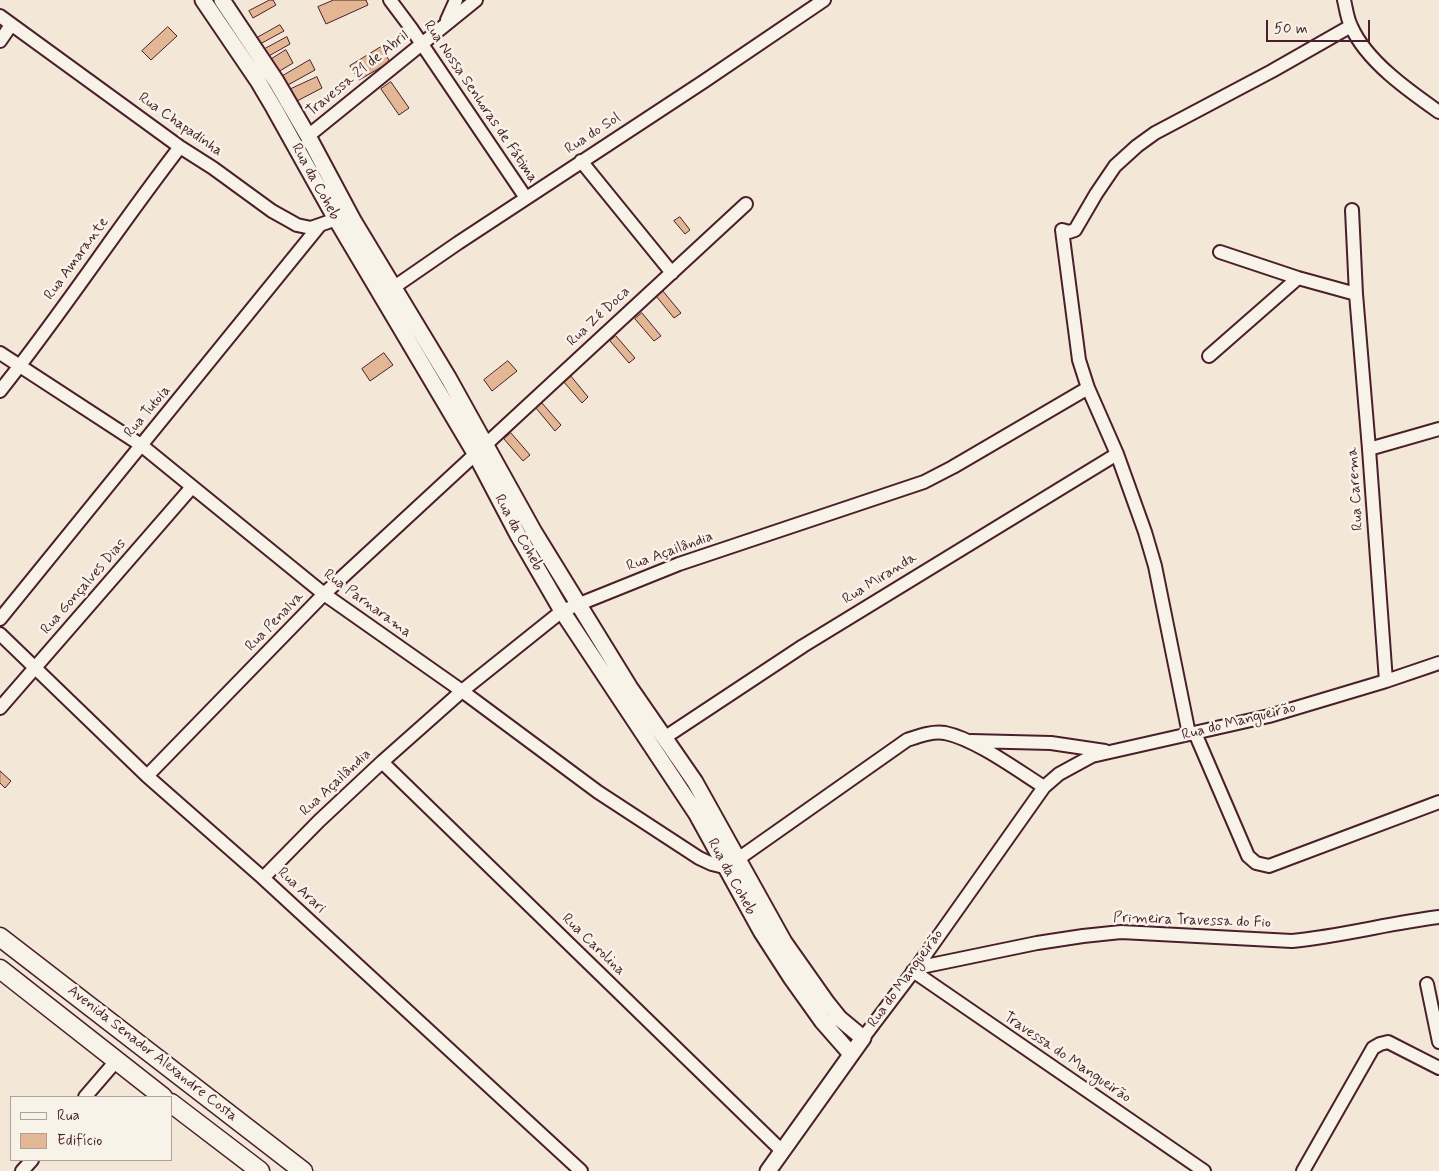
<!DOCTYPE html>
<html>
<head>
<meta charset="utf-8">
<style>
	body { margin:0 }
	#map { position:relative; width:1439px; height:1171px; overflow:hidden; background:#f3e7d7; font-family:Mynerve,sans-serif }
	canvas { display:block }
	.legend { position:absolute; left:10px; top:1096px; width:162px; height:65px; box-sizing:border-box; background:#f7f3e8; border:1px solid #b29e9c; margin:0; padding:6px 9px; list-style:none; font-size:15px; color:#4a1f2b }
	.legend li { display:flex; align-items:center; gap:10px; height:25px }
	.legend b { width:25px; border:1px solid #b29e9c }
	.scale { position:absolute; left:1266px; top:20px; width:104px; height:22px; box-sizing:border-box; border:2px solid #4a1f2b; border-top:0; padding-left:6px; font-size:15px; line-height:18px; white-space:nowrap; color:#4a1f2b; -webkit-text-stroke:4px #f7f3e8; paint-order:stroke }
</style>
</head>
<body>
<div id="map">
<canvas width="1439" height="1171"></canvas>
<ul class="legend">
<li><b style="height:6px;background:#f7f3e8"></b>Rua</li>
<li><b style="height:14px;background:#e4b794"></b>Edifício</li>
</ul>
<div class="scale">50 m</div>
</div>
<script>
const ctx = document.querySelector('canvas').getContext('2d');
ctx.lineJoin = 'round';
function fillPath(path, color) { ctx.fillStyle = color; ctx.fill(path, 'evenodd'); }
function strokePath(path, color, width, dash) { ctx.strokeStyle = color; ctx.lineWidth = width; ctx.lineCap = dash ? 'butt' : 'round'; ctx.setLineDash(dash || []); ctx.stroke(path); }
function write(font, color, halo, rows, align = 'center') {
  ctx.font = font + ' Mynerve,sans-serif'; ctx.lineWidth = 5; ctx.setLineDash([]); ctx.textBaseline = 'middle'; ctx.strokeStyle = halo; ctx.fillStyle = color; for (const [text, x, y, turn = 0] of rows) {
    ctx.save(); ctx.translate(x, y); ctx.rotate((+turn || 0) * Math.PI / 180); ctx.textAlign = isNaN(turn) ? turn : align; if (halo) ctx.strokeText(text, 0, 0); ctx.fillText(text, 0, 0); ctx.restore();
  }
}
const building = new Path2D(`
	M270,0H273L276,5L253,18L249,11Z
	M334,0H366L368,5L326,24L318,7Z
	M280,25L284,31L260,44L257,38Z
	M168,27L177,36L151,60L142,51Z
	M287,37L290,44L267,57L263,50Z
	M381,47L390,62L359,80L350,66Z
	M286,50L293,63L278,72L270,60Z
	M310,60L315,70L286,86L281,77Z
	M317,77L322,88L297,101L291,89Z
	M391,82L409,108L399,115L381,89Z
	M680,217L690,230L685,234L674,221Z
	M662,290L681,313L674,318L656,296Z
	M642,313L661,336L654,341L635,319Z
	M616,336L635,358L629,363L610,341Z
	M384,353L393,365L370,381L362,369Z
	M508,361L517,371L492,391L484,380Z
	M570,375L588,397L582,403L563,381Z
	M542,403L561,425L555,431L536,408Z
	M511,433L530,455L523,461L504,439Z
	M0,771L11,781L5,788L0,783Z`);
fillPath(building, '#e4b794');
strokePath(building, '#4a1f2b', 1);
const minor = new Path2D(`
	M390,0L411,28L526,198
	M1344,0C1346,8 1347,18 1351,26C1366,61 1409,91 1439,112
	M0,16L180,147L213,168L272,211L290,221L297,225L311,228L345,216
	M447,20L456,0
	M0,41L11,25
	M308,136L476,0
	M581,161L672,273
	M1352,210L1356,294L1369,449L1386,681
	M1220,252L1298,278L1356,294
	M387,292L458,243L703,82L824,0
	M0,353L141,445L324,594L462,691L598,792L699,858L712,864L724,867L738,859L907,740C919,736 932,731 945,733C975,739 1017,770 1044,787L1059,774L1092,756L1269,716L1386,681L1439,663
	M1209,356L1298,278
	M1088,388L1079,360L1062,230L1069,232L1075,230L1096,194L1115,166L1137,146L1155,133L1272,71L1351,26
	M0,391C63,312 118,227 180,147
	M1369,449L1439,429
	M0,619L320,225
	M0,634L147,776L263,878L581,1171
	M0,708L192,487
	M1195,733L1248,856L1256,863L1269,866L1439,802
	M664,738L803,646L1117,454
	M971,741L1051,743L1105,751
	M382,762L782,1151
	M147,776L324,594L746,204
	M263,878L319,821L382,762L462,691L562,611L679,564L924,482L953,467L1088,388L1117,454L1145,532L1155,566L1189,734
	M916,968L1037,943L1083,936L1121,932L1292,941C1342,936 1390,923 1439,917
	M913,971L1204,1171
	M1427,984L1439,1042
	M863,1038L916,968L1044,787
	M85,1097L116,1061
	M22,1171L32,1160
	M1303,1171L1373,1048L1380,1044L1388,1042L1439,1068`);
const tertiary = new Path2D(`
	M203,0L258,81L274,108L336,219L476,455L518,535L562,611L696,813L761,931L792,979L822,1021L851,1054
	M222,0L276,81L308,136L354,222L449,379L534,532L630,688L695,782L784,942L827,1003L839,1018L863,1038L768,1171`);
const secondary = new Path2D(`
	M0,937L303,1171
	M0,969L163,1097
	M171,1103L260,1171`);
strokePath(minor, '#4a1f2b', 16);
strokePath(tertiary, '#4a1f2b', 19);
strokePath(secondary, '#4a1f2b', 21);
strokePath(minor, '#f7f3e8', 12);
strokePath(tertiary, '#f7f3e8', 15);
strokePath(secondary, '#f7f3e8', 18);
write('15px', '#4a1f2b', '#f7f3e8', [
	["Travessa 21 de Abril",358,74,-39],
	["Rua Nossa Senhoras de Fátima",480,102,56],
	["Rua Chapadinha",180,125,35],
	["Rua do Sol",593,134,-33],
	["Rua da Coheb",315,182,61],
	["Rua Amarante",77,259,-54],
	["Rua Zé Doca",599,317,-43],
	["Rua Tutoia",148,412,-50],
	["Rua Carema",1356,489,-94],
	["Rua da Coheb",518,533,61],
	["Rua Açailândia",670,552,-20],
	["Rua Miranda",880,579,-32],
	["Rua Gonçalves Dias",84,587,-49],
	["Rua Parnarama",367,604,36],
	["Rua Penalva",275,622,-46],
	["Rua do Mangueirão",1239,722,-14],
	["Rua Açailândia",336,783,-43],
	["Rua da Coheb",731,877,61],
	["Rua Arari",301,891,43],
	["Primeira Travessa do Fio",1192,921,2],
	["Rua Carolina",593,945,44],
	["Rua do Mangueirão",906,979,-54],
	["Avenida Senador Alexandre Costa",152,1054,38],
	["Travessa do Mangueirão",1067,1058,34]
]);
</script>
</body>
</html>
